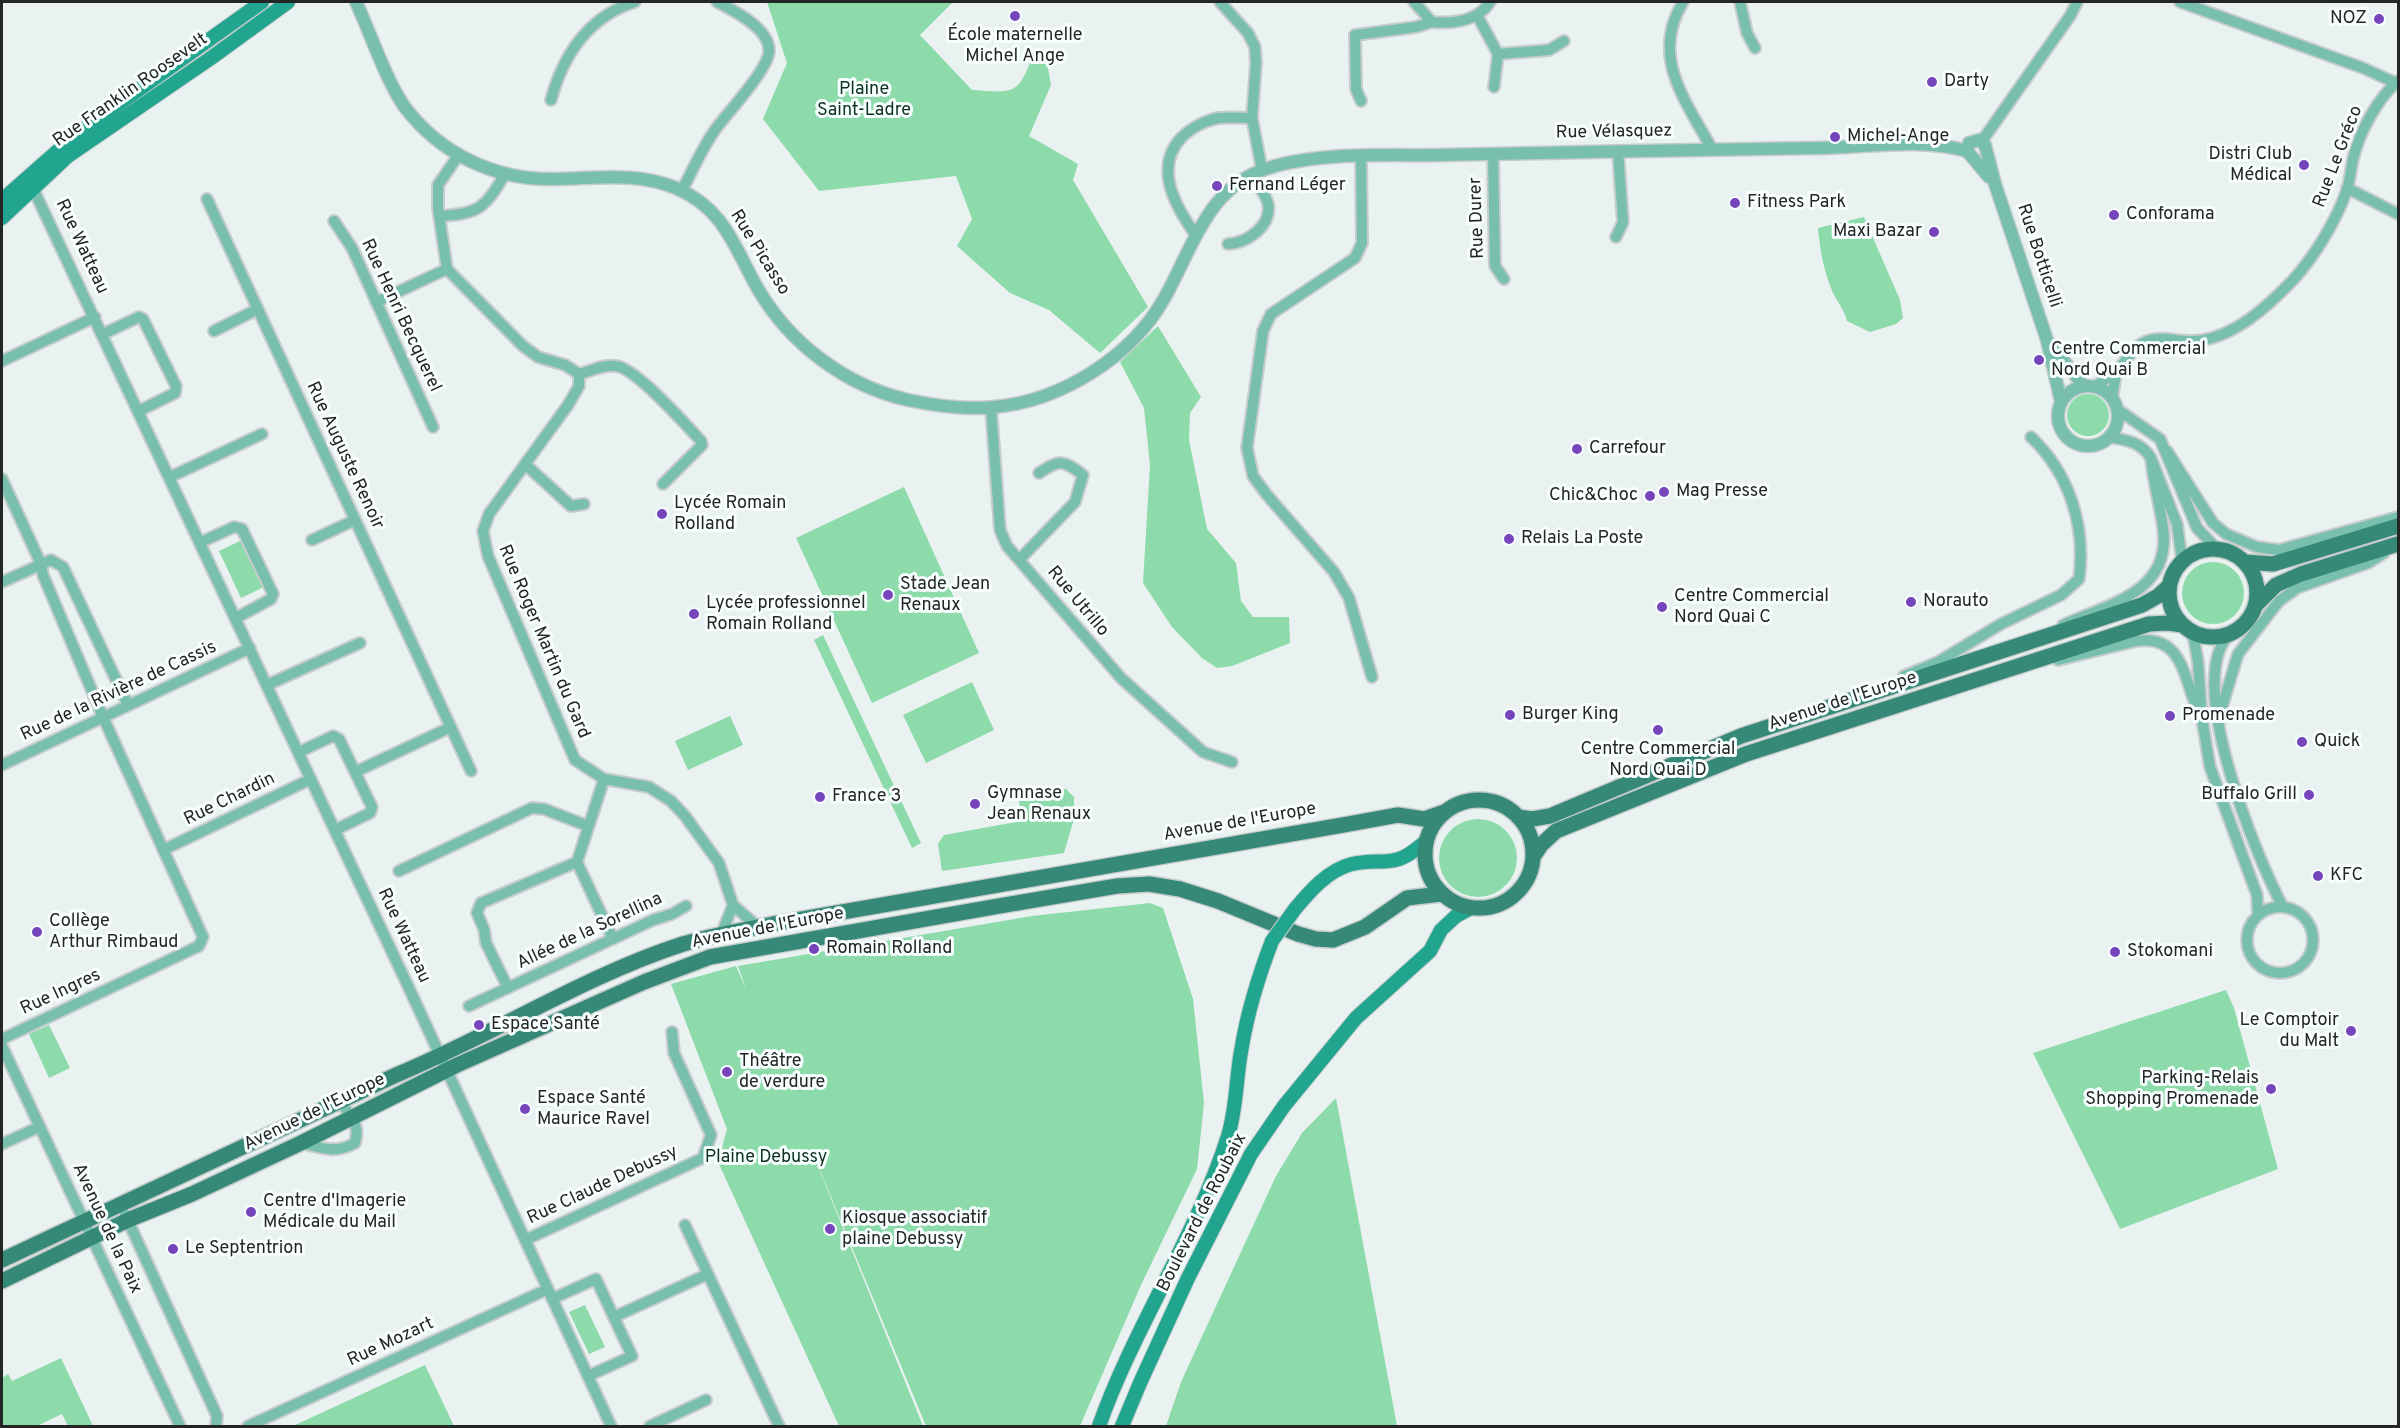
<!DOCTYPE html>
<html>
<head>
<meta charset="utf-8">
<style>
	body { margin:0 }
	#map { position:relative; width:2400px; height:1428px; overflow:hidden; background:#eaf1f1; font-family:Overpass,sans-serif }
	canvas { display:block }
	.frame { position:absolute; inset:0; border:3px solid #242626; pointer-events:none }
</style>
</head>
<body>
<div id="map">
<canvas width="2400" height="1428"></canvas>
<div class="frame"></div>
</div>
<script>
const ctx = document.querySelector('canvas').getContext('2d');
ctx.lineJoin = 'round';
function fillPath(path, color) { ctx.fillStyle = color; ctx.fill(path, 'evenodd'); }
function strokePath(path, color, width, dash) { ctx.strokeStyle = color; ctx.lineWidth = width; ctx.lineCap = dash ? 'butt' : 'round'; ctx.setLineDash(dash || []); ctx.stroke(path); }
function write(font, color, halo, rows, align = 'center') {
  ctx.font = font + ' Overpass,sans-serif'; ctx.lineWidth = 6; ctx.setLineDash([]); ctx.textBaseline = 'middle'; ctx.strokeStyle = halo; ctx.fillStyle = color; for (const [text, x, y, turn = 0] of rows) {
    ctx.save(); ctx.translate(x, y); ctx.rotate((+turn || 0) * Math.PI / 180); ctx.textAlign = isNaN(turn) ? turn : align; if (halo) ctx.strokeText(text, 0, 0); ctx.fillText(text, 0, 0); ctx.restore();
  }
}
fillPath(new Path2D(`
	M767,2H953L920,35L972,90C1017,93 1018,95 1034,52L1046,58L1051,85L1029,136L1078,164L1073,180L1148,307L1100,353L1049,310L1010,293L957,246L972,219L956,176L819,191L763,119L787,63Z
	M1864,217L1900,300L1903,318L1896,324L1870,332L1847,321C1844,310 1839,304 1834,295C1824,273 1820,251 1818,228Z
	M1158,326L1201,397L1190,413L1189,440L1207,529L1236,563L1241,601L1253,617H1289L1290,643L1232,666L1217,668L1202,658L1172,627L1143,583L1150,465L1144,408L1120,362Z
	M2067 415a21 21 0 1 1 42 0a21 21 0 1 1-42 0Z
	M904,487L979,653L872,703L796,538Z
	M242,540L264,587L241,598L219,551Z
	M2182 593a31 31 0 1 1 62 0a31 31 0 1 1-62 0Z
	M823,635L921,843L912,848L814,640Z
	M972,682L994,730L926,763L903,715Z
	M730,716L743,745L688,770L675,741Z
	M1017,787L1042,791L1066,789L1074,797V819L1064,853L942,871L938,844L944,835L1022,821Z
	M1439 858a39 39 0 1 1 78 0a39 39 0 1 1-78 0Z
	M1150,903L1163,908L1193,999L1204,1103L1197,1169L1141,1285L1080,1426H926L802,1127L923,1426H839L718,1162L727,1129L671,984L736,966L746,989L738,966L1032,916Z
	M2226,990L2234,1008L2278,1169L2120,1229L2033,1053Z
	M49,1025L70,1068L49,1078L29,1034Z
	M1336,1098L1397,1426H1166L1181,1382L1276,1176L1302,1133Z
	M585,1305L605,1347L589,1354L569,1312Z
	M61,1358L93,1426H68L62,1414L37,1426H2V1378L8,1374L12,1381Z
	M425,1365L454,1426H293Z`), '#8ddaab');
const minor = new Path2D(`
	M1220,2L1248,33L1255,47L1256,63L1252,118L1262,170
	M1414,2L1432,22C1453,24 1478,21 1490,2
	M1683,2C1650,56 1685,100 1712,149
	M1740,2L1747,33L1755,48
	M2180,2L2363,68L2396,83
	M1477,15L1498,54L1549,50L1564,41
	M1494,87L1498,54
	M551,100C563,55 589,16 635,2
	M1361,101L1356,89L1355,35L1416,27L1432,22
	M1982,141L2070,16L2077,2
	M1493,154L1495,266L1504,279
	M458,156L438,185V208L447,269L523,346L538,357L565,365L579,374C591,371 604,364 616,366C636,368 685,424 701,441L702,445L663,484
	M1361,157L1362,243L1355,258L1271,314L1263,331L1247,448L1253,476L1267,495L1334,572L1349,598L1372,677
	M30,182L408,986L611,1426
	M2347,188L2398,214
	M682,190C693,170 702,148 715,130C727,113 770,68 769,50C769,28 733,10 717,2
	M207,199L471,771
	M439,216C479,214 485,208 505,174
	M334,221L352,248L433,427
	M1195,234C1175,206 1153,167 1182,137C1191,128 1206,120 1219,118C1229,117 1241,118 1252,118
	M1616,237L1623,222L1618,151
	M1228,244C1247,243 1272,226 1268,204C1266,194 1257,184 1251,175
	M376,302L447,269
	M214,331L258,309
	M103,334L139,317L143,319L176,386L175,393L139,411
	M2,361L95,317
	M579,374V386L568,405L489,514L483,531L488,556L575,760L604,779L649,787L671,801L685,816L719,863L733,905L758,927
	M2095,387C2101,381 2111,377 2117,371C2127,361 2131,348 2145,342C2161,335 2177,342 2194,341C2233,339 2268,306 2293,280C2315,256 2336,221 2347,190C2350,180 2351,169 2353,159C2360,131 2377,99 2398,81
	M2112,399L2116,372
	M991,408L1000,530L1007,546L1121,678L1203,752L1232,762
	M2117,409L2160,439L2197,528L2216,548
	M2109,437C2127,440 2141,442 2151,458L2177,524L2182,560
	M2167,451L2213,523L2226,534L2257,547L2279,550L2398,517
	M526,465L571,506L584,504
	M170,477L262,434
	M2,479L41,564L43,575L103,717L203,937L199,946L2,1039
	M312,540L355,520
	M201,542L234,527L242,529L273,594L271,599L236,618
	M1020,559L1075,502L1083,475C1063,460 1060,459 1039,473
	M2,582L51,560L63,567L128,705
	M2063,625C2109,604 2172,592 2163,528C2160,504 2153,482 2151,458
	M2189,630L2194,639L2198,662L2202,719L2210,767L2257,895L2258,915
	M2229,635C2184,680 2256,857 2283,907
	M2058,660L2136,641C2184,633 2184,682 2199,713
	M1904,676L1938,662L2001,624L2061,595L2079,579C2086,527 2070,474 2031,437
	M267,685L360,643
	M2219,717L2238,654L2279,601L2297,588L2368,563L2384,553
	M299,752L333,736L339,739L372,807L370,813L335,830
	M2,765L250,648
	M355,772L451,727
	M604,779L577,862L613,939
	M163,850L311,779
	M399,871L532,808L544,809L588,826
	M2247 940a33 33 0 1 1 66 0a33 33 0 1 1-66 0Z
	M721,935L733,905
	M508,988L486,943L484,929L477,913L481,903L577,862
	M469,1006L653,920L672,914L686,906
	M2,1046L180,1426
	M301,1143C322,1148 336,1154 355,1143C361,1121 348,1119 342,1101
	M2,1144L39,1127
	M125,1214L217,1416L216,1426
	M685,1225L779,1426
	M525,1240L703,1158L711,1135L674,1053L672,1032
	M552,1299L596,1279L632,1356L588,1376
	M614,1317L708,1274
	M248,1426L548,1289
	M650,1426L706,1400`);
const tertiary = new Path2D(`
	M356,2C370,32 386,80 404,106C439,153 494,180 553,179C594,179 636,171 676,188C725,209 734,247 758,289C790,344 846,386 908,400C936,406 965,410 994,407C1061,401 1132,357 1165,297C1191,251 1206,192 1260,171C1311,151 1386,156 1441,155C1565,152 1690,150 1814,148C1865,148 1918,137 1967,151
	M1967,151L1969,143L1979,140L1985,145L1995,184L2047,340L2061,402
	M1967,151L1989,177
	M2049,343L2084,386
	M2058 416a30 30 0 1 1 60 0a30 30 0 1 1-60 0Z`);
const secondary = new Path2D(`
	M2,200L78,133L262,2
	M2,218L68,156L211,58L288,2
	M1295,909C1310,891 1328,870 1352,864C1364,861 1377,862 1389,861C1404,860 1414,851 1425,842
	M1099,1426C1134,1327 1196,1237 1228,1136C1237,1107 1236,1075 1242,1046C1248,1010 1259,975 1272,941
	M1122,1426L1140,1383L1188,1278L1251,1154L1284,1106L1356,1018L1430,951L1441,930L1456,916L1471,908`);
const primary = new Path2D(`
	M2169 593a44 44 0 1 1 88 0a44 44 0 1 1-88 0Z
	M2245,562L2273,564L2398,526
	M2256,605L2276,585L2301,574L2398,544
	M1425 854a54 54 0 1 1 108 0a54 54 0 1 1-108 0Z
	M1518,817L1532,819L1550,816L1741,736L2142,605L2158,596L2169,586
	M1533,857L1541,845L1556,831L1746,754L2149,624L2168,623L2182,625
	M2,1260L396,1075C493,1035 584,976 683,944C712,935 743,930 773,924L1343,825L1398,815L1424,819L1444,812
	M2,1281L128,1220L192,1194L301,1143L457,1065L644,982L710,957L999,906L1117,886L1149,884L1180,889L1218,901L1298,934L1316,939L1333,940L1365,927L1407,898L1441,894`);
strokePath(minor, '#c6cccc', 14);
strokePath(tertiary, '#c6cccc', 15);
strokePath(secondary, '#c6cccc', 16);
strokePath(primary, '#c6cccc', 18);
strokePath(minor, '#79bfad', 10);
strokePath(tertiary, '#79bfad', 12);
strokePath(secondary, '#22a58e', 14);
strokePath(primary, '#368977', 15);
const secondaryBridge = new Path2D(`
	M1272,941L1295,909`);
strokePath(secondaryBridge, '#c6cccc', 16, []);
strokePath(secondaryBridge, '#22a58e', 14);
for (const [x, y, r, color] of [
	[1015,16,6,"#7645bc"],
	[2379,19,6,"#7645bc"],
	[1932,82,6,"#7645bc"],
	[1835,137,6,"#7645bc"],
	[2304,165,6,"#7645bc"],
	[1217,186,6,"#7645bc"],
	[1735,203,6,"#7645bc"],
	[2114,215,6,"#7645bc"],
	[1934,232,6,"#7645bc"],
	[2039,360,6,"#7645bc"],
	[1577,449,6,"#7645bc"],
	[1664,492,6,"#7645bc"],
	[1650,496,6,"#7645bc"],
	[662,514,6,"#7645bc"],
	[1509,539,6,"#7645bc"],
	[888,595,6,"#7645bc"],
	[1911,602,6,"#7645bc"],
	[1662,607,6,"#7645bc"],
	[694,614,6,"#7645bc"],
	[1510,715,6,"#7645bc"],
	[2170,716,6,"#7645bc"],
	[1658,730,6,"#7645bc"],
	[2302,742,6,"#7645bc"],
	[2309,795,6,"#7645bc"],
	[820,797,6,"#7645bc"],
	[975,804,6,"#7645bc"],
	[2318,876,6,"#7645bc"],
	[37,932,6,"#7645bc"],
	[814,949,6,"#7645bc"],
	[2115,952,6,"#7645bc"],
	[479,1025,6,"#7645bc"],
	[2351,1031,6,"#7645bc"],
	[727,1072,6,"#7645bc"],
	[2271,1089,6,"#7645bc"],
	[525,1109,6,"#7645bc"],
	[251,1212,6,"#7645bc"],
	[830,1229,6,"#7645bc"],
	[173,1249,6,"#7645bc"]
]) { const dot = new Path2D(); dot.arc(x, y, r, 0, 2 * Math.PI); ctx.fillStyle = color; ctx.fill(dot); strokePath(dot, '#f7fefe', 2); }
write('18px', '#242626', '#f7fefe', [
	["NOZ",2367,19,"right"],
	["École maternelle",1015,36,"center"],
	["Michel Ange",1015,57,"center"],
	["Darty",1944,82],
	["Michel-Ange",1847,137],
	["Distri Club",2292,155,"right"],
	["Médical",2292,176,"right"],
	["Fernand Léger",1229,186],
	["Fitness Park",1747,203],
	["Conforama",2126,215],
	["Maxi Bazar",1922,232,"right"],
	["Centre Commercial",2051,350],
	["Nord Quai B",2051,371],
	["Carrefour",1589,449],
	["Mag Presse",1676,492],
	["Chic&Choc",1638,496,"right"],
	["Lycée Romain",674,504],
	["Rolland",674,525],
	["Relais La Poste",1521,539],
	["Stade Jean",900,585],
	["Renaux",900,606],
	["Centre Commercial",1674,597],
	["Nord Quai C",1674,618],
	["Norauto",1923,602],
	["Lycée professionnel",706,604],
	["Romain Rolland",706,625],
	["Burger King",1522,715],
	["Promenade",2182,716],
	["Quick",2314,742],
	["Centre Commercial",1658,750,"center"],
	["Nord Quai D",1658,771,"center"],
	["Gymnase",987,794],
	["Jean Renaux",987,815],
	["Buffalo Grill",2297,795,"right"],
	["France 3",832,797],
	["KFC",2330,876],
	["Collège",49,922],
	["Arthur Rimbaud",49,943],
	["Romain Rolland",826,949],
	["Stokomani",2127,952],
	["Le Comptoir",2339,1021,"right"],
	["du Malt",2339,1042,"right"],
	["Espace Santé",491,1025],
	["Théâtre",739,1062],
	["de verdure",739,1083],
	["Parking-Relais",2259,1079,"right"],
	["Shopping Promenade",2259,1100,"right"],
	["Espace Santé",537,1099],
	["Maurice Ravel",537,1120],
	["Centre d'Imagerie",263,1202],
	["Médicale du Mail",263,1223],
	["Kiosque associatif",842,1219],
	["plaine Debussy",842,1240],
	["Le Septentrion",185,1249]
], 'left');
write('18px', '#0e321f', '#f7fefe', [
	["Plaine",864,90],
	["Saint-Ladre",864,111],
	["Plaine Debussy",766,1158]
]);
write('18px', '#242626', '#f7fefe', [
	["Rue Franklin Roosevelt",131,91,-35],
	["Rue Vélasquez",1614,133,-1],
	["Rue Le Gréco",2339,157,-69],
	["Rue Durer",1478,218,-92],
	["Rue Watteau",81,247,65],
	["Rue Picasso",759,253,58],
	["Rue Botticelli",2038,256,72],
	["Rue Henri Becquerel",400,316,65],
	["Rue Auguste Renoir",344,456,65],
	["Rue Utrillo",1077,602,50],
	["Rue Roger Martin du Gard",543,642,67],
	["Rue de la Rivière de Cassis",119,692,-25],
	["Avenue de l'Europe",1843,702,-18],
	["Rue Chardin",230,800,-26],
	["Avenue de l'Europe",1240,823,-10],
	["Avenue de l'Europe",768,929,-11],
	["Allée de la Sorellina",590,932,-25],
	["Rue Watteau",403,936,65],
	["Rue Ingres",61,993,-25],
	["Avenue de l'Europe",315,1113,-26],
	["Rue Claude Debussy",603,1186,-25],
	["Boulevard de Roubaix",1203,1213,-63],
	["Avenue de la Paix",106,1229,65],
	["Rue Mozart",391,1343,-25]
]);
</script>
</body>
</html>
